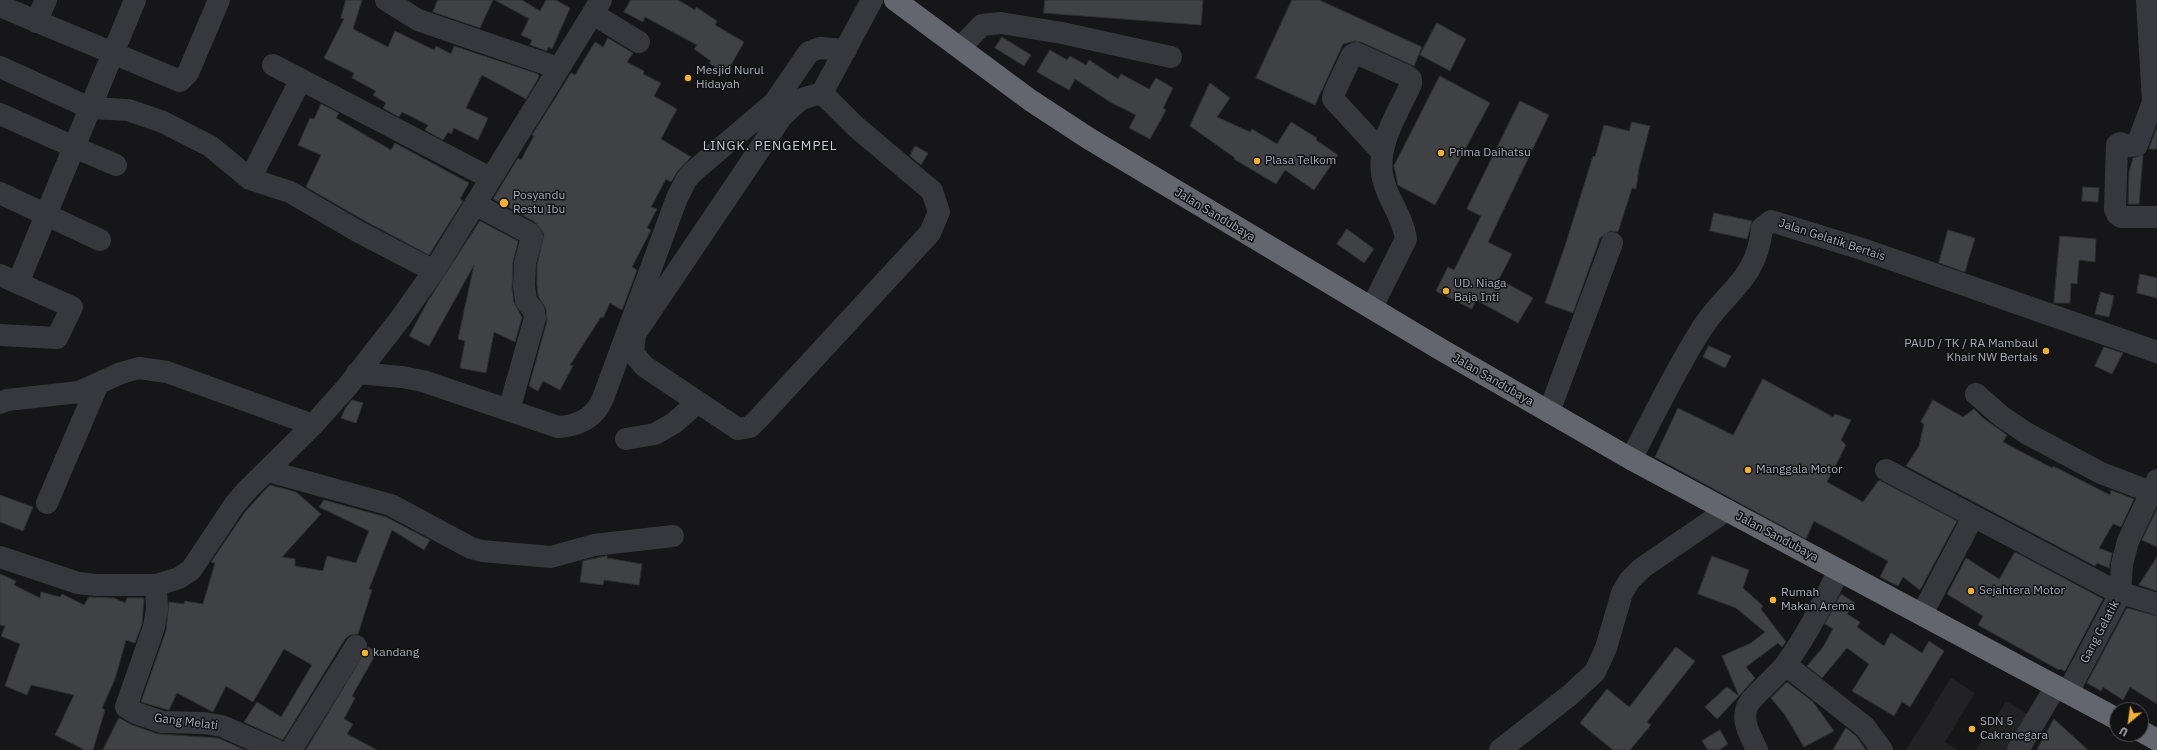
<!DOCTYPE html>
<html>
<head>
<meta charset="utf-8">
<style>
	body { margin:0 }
	#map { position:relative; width:2157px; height:750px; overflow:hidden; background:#161618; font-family:"IBM Plex Sans",sans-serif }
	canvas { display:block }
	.north { position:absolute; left:2109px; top:702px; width:40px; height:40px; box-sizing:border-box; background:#111113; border:1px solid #4d4f55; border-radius:50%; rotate:209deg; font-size:11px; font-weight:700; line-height:16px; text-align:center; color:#a8adb8 }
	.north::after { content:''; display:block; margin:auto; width:14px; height:18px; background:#f2b134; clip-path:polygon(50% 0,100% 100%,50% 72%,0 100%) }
</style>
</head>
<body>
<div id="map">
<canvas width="2157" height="750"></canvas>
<div class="north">U</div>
</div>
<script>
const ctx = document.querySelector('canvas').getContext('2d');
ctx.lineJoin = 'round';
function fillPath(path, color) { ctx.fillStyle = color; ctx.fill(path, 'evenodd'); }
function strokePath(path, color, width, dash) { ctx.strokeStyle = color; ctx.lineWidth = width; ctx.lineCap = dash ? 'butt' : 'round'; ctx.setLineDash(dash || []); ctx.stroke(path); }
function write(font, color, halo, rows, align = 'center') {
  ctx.font = font + ' "IBM Plex Sans",sans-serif'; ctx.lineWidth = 3; ctx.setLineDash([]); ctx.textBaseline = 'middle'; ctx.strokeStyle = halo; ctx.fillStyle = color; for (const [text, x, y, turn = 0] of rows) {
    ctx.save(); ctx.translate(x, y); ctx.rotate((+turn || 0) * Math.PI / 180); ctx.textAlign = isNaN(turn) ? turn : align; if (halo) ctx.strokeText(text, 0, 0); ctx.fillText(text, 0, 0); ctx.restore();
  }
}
fillPath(new Path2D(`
	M1951,678L1975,693L1945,742L1957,750H1906Z
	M2006,701L2031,716L2010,750H1976Z`), '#222225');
const building = new Path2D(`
	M346,0H362L353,29L388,47L395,31L434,50L436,46L451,54L454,46L538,74L539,77L526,99L482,75L466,108L488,118L478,140L454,128L451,134L448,132L443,140L425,130L428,125L402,112L399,117L383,108L386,103L373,95L376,91L352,78L354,73L324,58L344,19L341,18Z
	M438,0H493L480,28L433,12Z
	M495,0H522L540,11L546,0H556L570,8L552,49L548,47L547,51L530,45L532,40L521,35L529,19Z
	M631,0H678L695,10L696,7L717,21L715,25L744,42L726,74L709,63L711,61L694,49L697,45L645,17L643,22L624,12Z
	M1045,0H1203L1201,25L1044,13Z
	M1292,0H1319L1422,47L1414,66L1361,42L1355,41L1343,44L1315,105L1256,78Z
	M1437,23L1466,39L1450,71L1420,55Z
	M1002,37L1031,55L1024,66L995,48Z
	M608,38L633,53L627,62L644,71L643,74L661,83L654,96L677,109L661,139L691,157L677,172L671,182L666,179L651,207L657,209L647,228L651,230L632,267L637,270L622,310L610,303L603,318L601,317L570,365L573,366L560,390L543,381L538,391L529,386L547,321L546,309L538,296L537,285V265L544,234L535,222L493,199L518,158L521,160L534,136L532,135L571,73L575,75L595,42L603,47Z
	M1050,50L1067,60L1070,56L1086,65L1089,60L1118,79L1121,74L1149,89L1156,78L1173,88L1163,108L1166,110L1150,139L1129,128L1136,115L1110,102L1075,79L1069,90L1037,72Z
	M1440,76L1490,103L1435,205L1398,185L1394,166Z
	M1210,83L1230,98L1217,117L1250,132L1252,129L1277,144L1291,122L1317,138L1316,140L1338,155L1314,190L1285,170L1276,184L1234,159L1235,158L1190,126Z
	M1520,101L1549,115L1488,242L1512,254L1499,279L1533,298L1518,323L1476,300L1472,309L1436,291L1448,267L1454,270L1481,216L1467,209Z
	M321,104L339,113L336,118L391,150L395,143L469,183L460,199L463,201L429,255L365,221L306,187L321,155L298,145L310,118L314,119Z
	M1632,122L1650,126L1639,168L1636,189L1632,188L1618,232L1610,231L1600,238L1573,313L1545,303L1565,246L1593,156L1595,157L1604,125L1629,131Z
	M2157,127V149H2149Z
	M915,146L928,153L921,165L910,156Z
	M2143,155L2139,204H2128L2129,172L2133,158Z
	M2083,187L2099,188L2098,202L2082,201Z
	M1714,213L1752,221L1747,239L1710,231Z
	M480,221L518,241L513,262L512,288L514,303L522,317L515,342L494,332L486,373L460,368L465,341L458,339L474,265L429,346L409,336L428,301Z
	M1347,229L1374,249L1364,263L1337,244Z
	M1948,230L1975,238L1965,272L1939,263Z
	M2060,236L2096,239L2095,262L2079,260L2077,284L2071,283L2070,303H2054Z
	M2140,274L2157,278V298L2137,293Z
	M2101,292L2114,296L2109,317L2095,314Z
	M1709,346L1731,356L1725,368L1703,357Z
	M2104,347L2123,353L2112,374L2095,366Z
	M1763,379L1833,417L1835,414L1851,420L1841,440L1846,445L1827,482L1863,502L1879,480L1957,521L1920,590L1903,577L1898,586L1880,577L1888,561L1814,521L1806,539L1655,457L1678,408L1733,435Z
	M352,400L363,403L356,423L341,418L345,409Z
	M1933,400L1963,417L1974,409L1983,418L2007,435L2003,442L2052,468L2053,466L2110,495L2111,490L2134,499L2121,527L2113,524L2099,548L2112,553L2109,568L2097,563L2095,566L1906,466L1919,446L1924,424L1921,422Z
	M270,485L296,492L321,514L282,557L295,559V566L323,571L327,556L356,563L369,531L319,507L324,500L386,517L430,540L424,550L392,530L369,589L372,590L358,634L350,635L345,639L283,740L244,722L257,702L281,717L312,665L284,649L253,702L226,686L213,712L177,693L169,710L141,702L166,631L169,602L184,604L185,601L203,604L215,563L211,562L245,512Z
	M0,495L33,507L23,531L0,522Z
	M2157,509V547L2142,540Z
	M2015,552L2103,599L2065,671L2060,669L2059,670L1978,625L1983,616L1947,594L1966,558L1999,579Z
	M607,556V558L642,564L639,585L604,580L603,585L580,582L583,561Z
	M1712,556L1749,570L1743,588L1763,606L1761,609L1786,642L1782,647L1778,643L1746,667L1755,678L1739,696L1722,656L1751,643L1765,632L1736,608L1698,594Z
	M2157,557V591L2139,585Z
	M0,574L16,581L14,585L40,598L41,592L60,597L62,594L84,605L89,597L114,598L125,603L127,598H144L142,624L135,643L126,640L115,679L102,708L105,710L93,750H85L55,735L74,695L31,685L27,695L5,686L20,644L1,636L5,626L0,625Z
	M1841,594L1855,603L1847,614L1860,622L1857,627L1884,646L1891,633L1922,653L1929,641L1944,651L1910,707L1902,702L1894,716L1852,691L1869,664L1847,648L1822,678L1807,666L1823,647L1833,629L1825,624Z
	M2127,608L2157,616V704L2130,687L2123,700L2103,687L2101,691L2087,683Z
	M368,647L377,652L352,696L355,698L344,719L353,724L347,734L377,750H306Z
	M1676,647L1695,661L1647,722L1651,725L1630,750H1613L1580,723L1607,689L1629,707Z
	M1787,682L1813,702L1834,731L1804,747L1785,715L1771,698Z
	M1727,687L1739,696L1717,719L1705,707Z
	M119,718L132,725L158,734L218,738L245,750H103Z
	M2054,719L2088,750H2037Z
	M1846,728L1856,736L1866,750H1833Z
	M1720,730L1728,744L1719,750H1708L1702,741Z`);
fillPath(building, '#404145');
strokePath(building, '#303034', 1);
strokePath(new Path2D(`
	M386,0L418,20L558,68
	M2147,0L2153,102L2137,145L2129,146L2120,143L2117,145L2115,209L2117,214L2121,217H2157
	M0,6L180,81L188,73L219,0
	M593,14L639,42
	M36,22L46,0
	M960,48L982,25L1001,23L1062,33L1171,57
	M273,65L490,178
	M0,67L90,108L128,110L163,122L210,146L250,179L290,192L359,232L434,271
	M822,93L801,99L782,116L635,334L633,353L644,366L738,429L750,427L760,417L930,233L939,212L932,191L855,126L822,93L872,0
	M0,114L74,147L135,0
	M250,179L301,79
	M0,193L100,240
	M475,204L529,233L532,237L525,263L524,286L526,301L534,311L535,318L509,410
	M0,275L72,307L57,338L0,335
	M18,283L74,147L116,165
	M1372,307L1406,239C1403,217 1388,200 1383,179C1375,146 1398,113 1411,84V79L1407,76L1356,53L1352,55L1334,93L1333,99L1381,151
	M357,373L402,377L423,381L558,427C578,426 595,418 603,398L677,198L686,180L694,171L774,103L809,52L820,48L846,50
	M1976,394L2001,416L2026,433L2101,473L2151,492
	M0,403L7,400L79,392L121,373L139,368L167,372L313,425
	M1549,412L1612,243
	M626,439L655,434L674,423L698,402
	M1631,459C1653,417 1674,373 1699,333C1723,292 1757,282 1762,228L1771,221L1862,249L2157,352
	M1886,470L2115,591L2157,604
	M268,471L391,505L471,548L482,551L551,557L594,545L673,536
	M47,503L98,384
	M0,557L78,583L96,585H156L179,578L191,570L235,504L247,490L313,425L347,387L400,319L434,271L601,0
	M156,585L157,609L154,627L126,707L136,713L162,722L204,723L222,726L276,750
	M1922,614L1973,517
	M1786,665L1865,727L1882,750
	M2068,692L2120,594L2122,564L2128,541L2157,480
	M291,750L356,646
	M1500,750L1570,695L1595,672L1606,648L1622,593L1629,581L1642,568L1727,510
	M1757,750C1751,737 1741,721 1747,707C1750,698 1778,675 1786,664C1807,635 1823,603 1839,570
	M2018,750L2056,686`), '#37383d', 22);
strokePath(new Path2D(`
	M895,0L1030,100L1088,138L1440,349L1631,459L2117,719
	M2141,731L2157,740`), '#63666e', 22);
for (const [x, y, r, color] of [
	[688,78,4,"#f2b134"],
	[1441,153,4,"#f2b134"],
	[1257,161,4,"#f2b134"],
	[504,203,5,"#f2b134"],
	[1446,291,4,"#f2b134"],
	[2046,351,4,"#f2b134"],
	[1748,470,4,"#f2b134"],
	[1971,591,4,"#f2b134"],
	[1773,600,4,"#f2b134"],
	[365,653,4,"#f2b134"],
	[1972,729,4,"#f2b134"]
]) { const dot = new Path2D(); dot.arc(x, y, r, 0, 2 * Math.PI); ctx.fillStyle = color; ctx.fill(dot); strokePath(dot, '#111113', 1.5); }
write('12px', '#a8adb8', '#111113', [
	["Mesjid Nurul",696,71],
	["Hidayah",696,85],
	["Prima Daihatsu",1449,153],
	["Plasa Telkom",1265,161],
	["Posyandu",513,196],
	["Restu Ibu",513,210],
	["UD. Niaga",1454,284],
	["Baja Inti",1454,298],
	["PAUD / TK / RA Mambaul",2038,344,"right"],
	["Khair NW Bertais",2038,358,"right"],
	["Manggala Motor",1756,470],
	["Sejahtera Motor",1979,591],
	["Rumah",1781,593],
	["Makan Arema",1781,607],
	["kandang",373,653],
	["SDN 5",1980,722],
	["Cakranegara",1980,736]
], 'left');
write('12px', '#a8adb8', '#111113', [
	["Jalan Sandubaya",1215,215,31],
	["Jalan Gelatik Bertais",1832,240,18],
	["Jalan Sandubaya",1493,380,30],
	["Jalan Sandubaya",1777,537,28],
	["Gang Gelatik",2100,632,-62],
	["Gang Melati",186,722,7]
]);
ctx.letterSpacing = '1px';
write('13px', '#c9ccd4', '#111113', [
	["LINGK. PENGEMPEL",770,146]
]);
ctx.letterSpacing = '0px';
</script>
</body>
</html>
